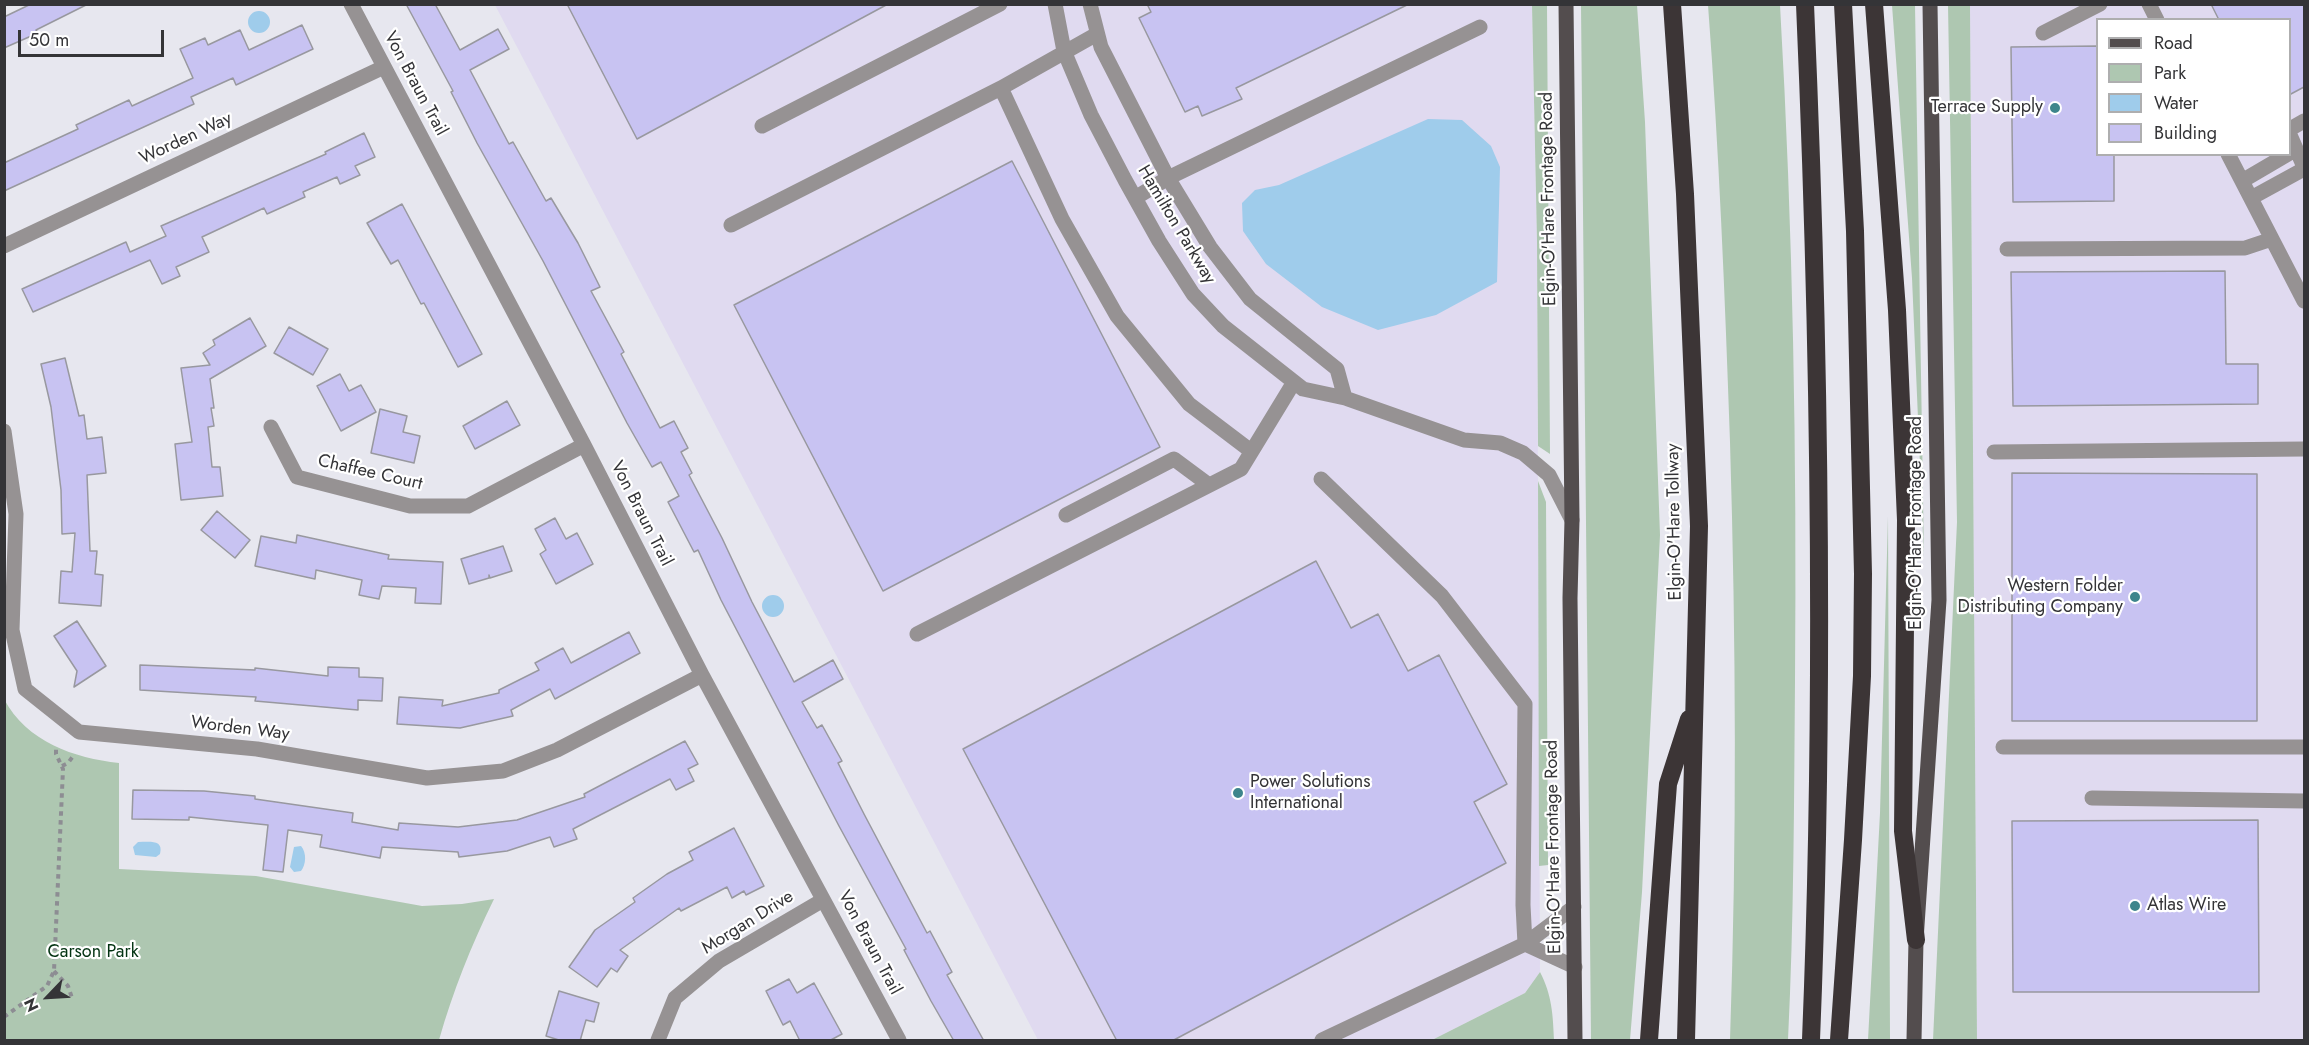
<!DOCTYPE html>
<html>
<head>
<meta charset="utf-8">
<style>
	body { margin:0 }
	#map { position:relative; width:2309px; height:1045px; overflow:hidden; background:#e7e7ef; font-family:Jost,sans-serif }
	canvas { display:block }
	.frame { position:absolute; inset:0; border:6px solid #343437; pointer-events:none }
	.legend { position:absolute; left:2096px; top:18px; width:195px; height:138px; box-sizing:border-box; background:#fff; border:2px solid #aeaeaf; margin:0; padding:8px 10px; list-style:none; font-size:18px; color:#343437 }
	.legend li { display:flex; align-items:center; gap:12px; height:30px }
	.legend b { width:30px; border:2px solid #aeaeaf }
	.north { position:absolute; left:18px; top:967px; width:60px; height:60px; -webkit-text-stroke:4px #fff; paint-order:stroke; rotate:245deg; font-size:16px; font-weight:700; line-height:24px; text-align:center; color:#343437 }
	.north::after { content:''; display:block; margin:auto; width:21px; height:27px; background:#343437; clip-path:polygon(50% 0,100% 100%,50% 72%,0 100%) }
	.scale { position:absolute; left:18px; top:30px; width:146px; height:27px; box-sizing:border-box; border:3px solid #343437; border-top:0; padding-left:8px; font-size:18px; line-height:21px; white-space:nowrap; color:#343437; -webkit-text-stroke:4px #fff; paint-order:stroke }
</style>
</head>
<body>
<div id="map">
<canvas width="2309" height="1045"></canvas>
<div class="frame"></div>
<ul class="legend">
<li><b style="height:8px;background:#534d4e"></b>Road</li>
<li><b style="height:16px;background:#aec7b1"></b>Park</li>
<li><b style="height:16px;background:#9fcceb"></b>Water</li>
<li><b style="height:16px;background:#c8c3f2"></b>Building</li>
</ul>
<div class="north">N</div>
<div class="scale">50 m</div>
</div>
<script>
const ctx = document.querySelector('canvas').getContext('2d');
ctx.lineJoin = 'round';
function fillPath(path, color) { ctx.fillStyle = color; ctx.fill(path, 'evenodd'); }
function strokePath(path, color, width, dash) { ctx.strokeStyle = color; ctx.lineWidth = width; ctx.lineCap = dash ? 'butt' : 'round'; ctx.setLineDash(dash || []); ctx.stroke(path); }
function write(font, color, halo, rows, align = 'center') {
  ctx.font = font + ' Jost,sans-serif'; ctx.lineWidth = 4.5; ctx.setLineDash([]); ctx.textBaseline = 'middle'; ctx.strokeStyle = halo; ctx.fillStyle = color; for (const [text, x, y, turn = 0] of rows) {
    ctx.save(); ctx.translate(x, y); ctx.rotate((+turn || 0) * Math.PI / 180); ctx.textAlign = isNaN(turn) ? turn : align; if (halo) ctx.strokeText(text, 0, 0); ctx.fillText(text, 0, 0); ctx.restore();
  }
}
fillPath(new Path2D(`
	M495,5H1532L1537,241L1540,972L1525,993L1432,1040H1038Z
	M1970,5H2304V1040H1977ZM2098,20H2290V154H2098Z`), '#e0daf0');
fillPath(new Path2D(`
	M1532,5H1547L1550,454L1538,446L1537,241Z
	M1581,5H1637L1645,122L1660,535L1642,892L1630,1040H1591Z
	M1708,5H1780C1793,230 1797,456 1795,681C1794,801 1794,921 1788,1040H1730C1737,841 1736,641 1730,442C1725,296 1719,150 1708,5Z
	M1892,5H1915L1924,559L1912,278Z
	M1970,5L1977,1040H1933L1957,522L1948,5Z
	M1538,481L1546,502L1548,865L1539,866Z
	M1888,516L1890,1040H1868L1880,813Z
	M4,699C27,742 74,758 119,763V869L256,876L422,906L462,904L494,899C471,946 453,991 439,1040H5Z
	M1540,972C1552,995 1553,1015 1554,1040H1432L1525,993Z`), '#aec7b1');
fillPath(new Path2D(`
	M248 22a11 11 0 1 1 22 0a11 11 0 1 1-22 0Z
	M1428,119L1462,120L1491,146L1500,167L1497,282L1436,315L1378,330L1322,307L1266,264L1243,231L1242,203L1255,190L1279,185Z
	M762 606a11 11 0 1 1 22 0a11 11 0 1 1-22 0Z
	M138,842C149,842 164,839 160,854L156,857L135,855L133,847Z
	M301,846C307,853 306,865 301,871L294,872L290,867L294,847Z`), '#9fcceb');
const building = new Path2D(`
	M31,4H88L36,30L38,33L4,48V17Z
	M406,4H435L460,50L498,29L509,49L470,70L509,144L513,142L546,201L551,198L578,243L600,287L591,291L624,352L621,354L660,428L674,421L688,448L681,452L692,473L689,475L722,538L752,602L794,682L833,660L843,679L802,702L817,728L822,725L842,761L838,763L864,814L927,933L930,931L952,972L947,975L984,1041H954L931,1001L904,950L906,949L839,826L721,600L698,550L694,552L668,502L679,496L661,462L652,467L627,423L543,261L477,143L451,92L453,91Z
	M567,4H888L637,139Z
	M1147,4H1409L1236,88L1242,99L1202,116L1198,106L1185,112L1139,18L1151,12Z
	M2211,4H2304V87L2289,95V20H2219Z
	M302,25L313,49L236,85L233,78L191,97L194,104L4,191V163L78,129L76,125L129,100L132,106L193,78L180,49L205,38L208,45L240,30L249,50Z
	M2097,46V154H2114V201L2013,202L2011,47Z
	M364,133L375,157L355,166L360,175L340,184L337,177L303,192L305,197L267,214L264,208L202,237L209,252L176,267L180,276L162,284L150,260L33,312L22,289L126,242L130,252L166,236L161,226L326,154L325,152Z
	M1012,161L1160,447L883,591L734,305Z
	M402,204L482,354L458,367L424,303L421,304L398,260L391,264L367,223Z
	M2225,271L2226,364H2258V404L2013,406L2011,272Z
	M250,318L266,346L210,379L214,408H211L214,426L208,427L212,467H220L223,496L181,500L175,444L192,442L181,368L210,365L203,353L215,345L213,340Z
	M289,327L328,349L313,375L274,353Z
	M65,358L79,416L84,415L87,439L102,437L106,473L87,475L90,551H97L95,574L103,575L101,606L59,603L61,571L72,572L75,533L62,534L61,490L51,407L41,364Z
	M340,374L349,391L361,385L376,412L341,431L317,386Z
	M507,401L520,425L475,449L463,426Z
	M380,409L407,416L403,432L420,436L414,463L371,453Z
	M2012,473L2257,474V721H2012Z
	M217,511L250,540L235,558L201,530Z
	M555,518L566,539L577,533L593,564L556,584L540,554L546,550L535,529Z
	M297,535L389,555L388,559L443,562L441,604L415,603L416,588L382,586L379,599L359,595L362,580L316,570L315,579L255,566L261,536L296,543Z
	M503,546L512,571L490,578L489,575V578L469,584L461,559Z
	M1316,561L1351,628L1378,614L1408,671L1439,655L1507,784L1474,802L1506,863L1172,1041H1117L963,749Z
	M77,621L106,666L74,687L77,671L54,636Z
	M629,632L640,653L555,699L550,689L511,710L513,716L460,728L397,724L399,697L443,700L442,706L499,693V690L539,670L535,663L563,648L571,663Z
	M140,665L255,670V668L328,676V667L359,668V677L383,678L382,701L358,700V710L255,701L256,697L140,690Z
	M685,741L698,764L688,769L694,781L676,790L670,779L573,829L577,839L554,847L550,837L507,851L459,857L458,852L382,847L380,858L320,847L322,835L288,830L283,872L263,870L268,825L189,817V820L132,819L133,790L204,791L255,796V799L353,813L352,822L398,830L399,823L458,827L517,820L585,797L584,794Z
	M2258,820L2259,992H2013L2012,821Z
	M734,828L764,886L746,895L744,891L732,898L727,887L681,911L679,908L620,950L628,956L617,972L611,968L597,987L569,967L595,930L635,902L633,898L667,874L693,860L689,852Z
	M789,979L797,993L814,983L842,1034L829,1041H800L790,1021L783,1025L766,991Z
	M559,991L599,1003L594,1022L586,1020L580,1041H562L546,1036Z`);
fillPath(building, '#c8c3f2');
strokePath(building, '#98989f', 1.5);
strokePath(new Path2D(`
	M62,766L68,763L74,755
	M54,971L68,986L72,998
	M4,1017L47,986L54,971L63,769L56,754V747`), '#8d8d93', 4, [4.5, 4.5]);
strokePath(new Path2D(`
	M351,4L584,445L702,675L899,1040
	M1055,4L1064,51L1091,115L1125,180L1159,241L1193,294L1223,326L1303,389L1345,398L1464,440L1500,443L1523,453L1549,475L1572,520
	M1090,4L1101,47L1168,178L1210,247L1250,299L1337,369L1345,398
	M2149,4L2157,20
	M2043,33L2100,4
	M1001,88L1097,34
	M762,126L1000,4
	M2290,129L2304,121
	M2290,135L2304,167
	M2228,154L2304,301
	M2242,181L2288,154
	M1135,198L1168,178L1480,27
	M2251,198L2304,169
	M731,225L1001,88L1062,219L1117,316L1189,404L1251,451
	M4,246L384,67
	M2007,249L2245,248L2272,239
	M271,427L297,477L410,506H468L584,445
	M4,431L16,514L12,630L25,689L79,732L257,749L427,778L503,771L557,750L702,675
	M1994,452L2304,449
	M1321,479L1442,596L1525,704L1523,905L1525,944
	M1066,515L1174,459L1209,485
	M917,634L1241,469L1294,382
	M2003,747H2304
	M2092,798L2304,801
	M1525,944L1575,967
	M658,1040L675,998L719,961L823,900
	M1322,1040L1525,944L1574,907`), '#969293', 15);
strokePath(new Path2D(`
	M1566,4L1572,520L1570,598L1575,1040
	M1914,1040L1916,940L1939,600L1930,4`), '#534d4e', 15);
strokePath(new Path2D(`
	M1672,4L1685,194L1699,526L1686,1040
	M1805,4C1820,350 1825,695 1811,1040
	M1874,4L1897,310L1906,520L1903,831L1916,940
	M1649,1040L1668,784L1689,719
	M1839,1040L1853,840L1862,676L1863,574L1855,231L1843,4`), '#3c3536', 18);
for (const [x, y, r, color] of [
	[2055,108,6,"#3d858c"],
	[2135,597,6,"#3d858c"],
	[1238,793,6,"#3d858c"],
	[2135,906,6,"#3d858c"]
]) { const dot = new Path2D(); dot.arc(x, y, r, 0, 2 * Math.PI); ctx.fillStyle = color; ctx.fill(dot); strokePath(dot, '#fff', 2); }
write('18px', '#343437', '#fff', [
	["Von Braun Trail",415,84,62],
	["Worden Way",186,139,-25],
	["Elgin-O'Hare Frontage Road",1549,199,-91],
	["Hamilton Parkway",1176,225,59],
	["Chaffee Court",370,473,13],
	["Von Braun Trail",641,514,63],
	["Elgin-O'Hare Tollway",1675,522,-91],
	["Elgin-O'Hare Frontage Road",1917,523,-90],
	["Worden Way",240,729,7],
	["Elgin-O'Hare Frontage Road",1554,847,-91],
	["Morgan Drive",748,923,-32],
	["Von Braun Trail",869,943,62]
]);
write('18px', '#343437', '#fff', [
	["Terrace Supply",2043,108],
	["Western Folder",2123,587],
	["Distributing Company",2123,608],
	["Power Solutions",1250,783,"left"],
	["International",1250,804,"left"],
	["Atlas Wire",2147,906,"left"]
], 'right');
write('18px', '#033312', '#fff', [
	["Carson Park",93,953]
]);
</script>
</body>
</html>
